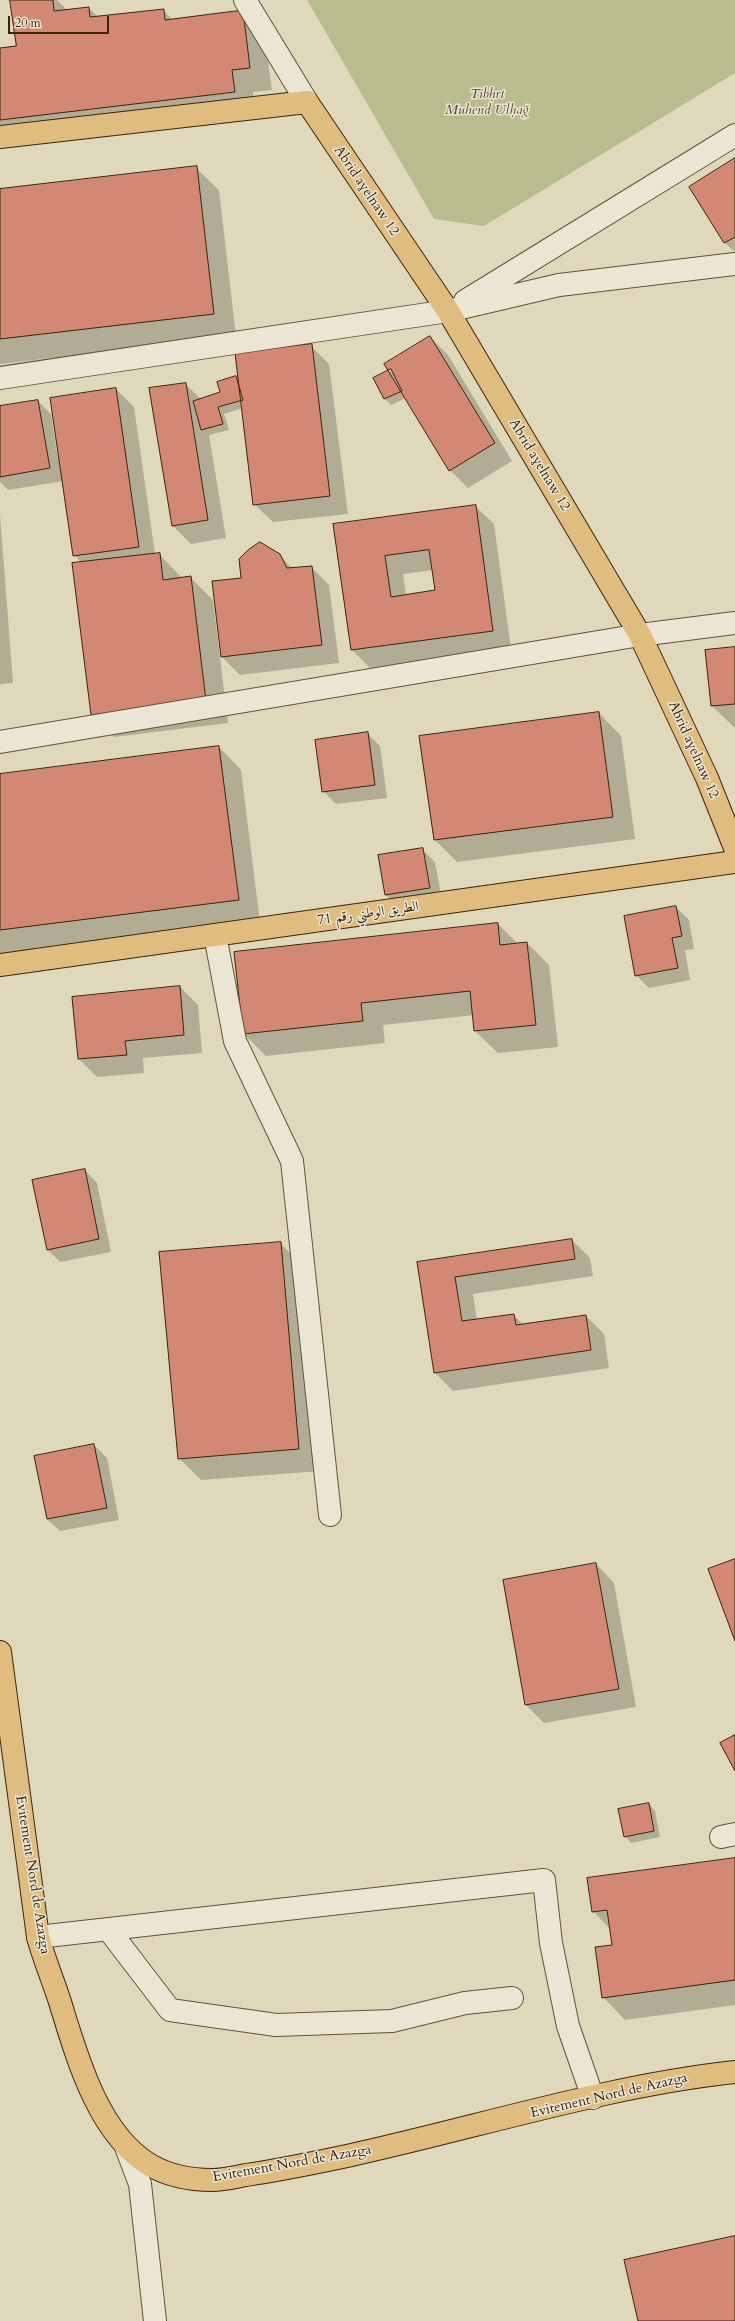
<!DOCTYPE html>
<html>
<head>
<meta charset="utf-8">
<style>
	body { margin:0 }
	#map { position:relative; width:735px; height:2321px; overflow:hidden; background:#e0d8bb; font-family:Cardo,serif }
	canvas { display:block }
	.scale { position:absolute; left:8px; top:16px; width:101px; height:18px; box-sizing:border-box; border:2px solid #3b230c; border-top:0; padding-left:5px; font-size:12px; line-height:14px; white-space:nowrap; color:#3b230c; -webkit-text-stroke:3px #ebe6d3; paint-order:stroke }
</style>
</head>
<body>
<div id="map">
<canvas width="735" height="2321"></canvas>
<div class="scale">20 m</div>
</div>
<script>
const ctx = document.querySelector('canvas').getContext('2d');
ctx.lineJoin = 'round';
function fillPath(path, color) { ctx.fillStyle = color; ctx.fill(path, 'evenodd'); }
function strokePath(path, color, width, dash) { ctx.strokeStyle = color; ctx.lineWidth = width; ctx.lineCap = dash ? 'butt' : 'round'; ctx.setLineDash(dash || []); ctx.stroke(path); }
function write(font, color, halo, rows, align = 'center') {
  ctx.font = font + ' Cardo,Amiri,serif'; ctx.lineWidth = 3; ctx.setLineDash([]); ctx.textBaseline = 'middle'; ctx.strokeStyle = halo; ctx.fillStyle = color; for (const [text, x, y, turn = 0] of rows) {
    ctx.save(); ctx.translate(x, y); ctx.rotate((+turn || 0) * Math.PI / 180); ctx.textAlign = isNaN(turn) ? turn : align; if (halo) ctx.strokeText(text, 0, 0); ctx.fillText(text, 0, 0); ctx.restore();
  }
}
fillPath(new Path2D(`
	M307,0H735V73L484,226L434,219Z`), '#b9bc8c');
fillPath(new Path2D(`
	M11,0H57L68,11L89,8L98,17L163,10L173,20L242,11L264,33L272,90L253,92L256,114L0,133V49L17,47Z
	M735,159V252L725,243L691,187Z
	M196,168L219,190L236,336L0,364V190Z
	M430,337L448,355L512,461L468,488L450,470L406,398L391,405L385,399L375,378L390,371Z
	M311,346L329,364L348,514L273,522L254,504L243,408L224,414L229,430L209,435L226,538L191,544L173,526L185,384L201,399L222,393L236,377L240,382Z
	M116,389L134,407L155,554H159L182,578L190,577L213,600L228,723L114,737L92,714L82,563L74,555L64,481L8,490L0,482V407L38,401L51,414L58,459Z
	M475,506L494,524L511,649L370,668L352,650L335,525ZM433,570L436,591L406,596L403,574Z
	M0,515L13,683L0,684Z
	M279,555L293,569L311,567L329,585L339,663L240,675L222,657L242,579Z
	M735,648V728L712,706Z
	M599,713L621,736L635,839L457,862L435,840Z
	M367,733L380,746L387,798L336,804L323,791Z
	M219,747L241,770L260,922L0,954V775Z
	M422,849L435,862L442,900L399,907L386,895Z
	M676,907L689,920L694,949L685,950L690,980L649,988L636,975Z
	M498,924L518,944L527,943L549,965L558,1047L498,1053L475,1031L474,1015L383,1025L385,1043L266,1056L244,1034Z
	M180,987L198,1005L202,1053L143,1058L144,1073L97,1077L79,1059Z
	M85,1170L97,1183L111,1252L60,1262L47,1249Z
	M572,1240L590,1258L593,1276L473,1294L477,1320L513,1315L524,1325L586,1316L604,1334L609,1368L453,1391L435,1373L419,1263Z
	M280,1243L302,1265L321,1471L201,1480L179,1458Z
	M94,1445L107,1458L119,1520L60,1531L47,1519Z
	M596,1564L614,1583L636,1707L544,1723L526,1705Z
	M649,1804L655,1811L660,1837L631,1843L625,1836Z
	M735,1859V2005L625,2020L603,1997L613,1946L611,1930L593,1911Z`), '#0003');
const building = new Path2D(`
	M10,0H53L54,11L89,7L90,17L164,9L165,20L243,10L250,68L232,70L235,92L0,120V48L16,46Z
	M735,158V237L724,243L689,187Z
	M197,166L214,314L0,339V189Z
	M430,336L495,443L449,471L384,364Z
	M312,344L330,496L253,505L235,353Z
	M391,369L402,391L384,399L373,378Z
	M236,376L243,400L218,407L223,424L201,430L193,401L220,392L217,382Z
	M186,383L208,520L172,526L149,388Z
	M116,388L139,547L73,556L50,398Z
	M38,400L50,468L0,477V406Z
	M476,505L493,631L351,650L333,524ZM429,550L435,590L391,597L385,556Z
	M260,542L280,554L287,568L312,566L322,645L221,657L212,581L241,578L239,559L248,550Z
	M160,553L163,580L191,576L206,701L91,715L72,563Z
	M735,647V704L711,706L705,650Z
	M599,712L613,817L434,840L419,736Z
	M368,732L375,785L322,792L315,740Z
	M219,746L239,900L0,930V774Z
	M423,848L430,888L385,895L378,855Z
	M676,906L682,936L672,938L678,968L635,976L624,916Z
	M498,923L500,945L527,942L536,1025L474,1031L470,991L361,1003L363,1021L243,1034L234,952Z
	M180,986L184,1035L125,1041L127,1055L78,1059L72,997Z
	M85,1169L99,1239L47,1250L32,1180Z
	M572,1239L575,1259L455,1277L462,1321L514,1314L516,1325L586,1315L591,1350L434,1373L417,1262Z
	M281,1242L299,1449L178,1459L159,1252Z
	M94,1444L107,1508L47,1519L34,1456Z
	M735,1559V1641L708,1569Z
	M596,1563L619,1689L525,1705L503,1580Z
	M735,1735V1771L720,1743Z
	M649,1803L654,1831L624,1837L618,1809Z
	M735,1858V1980L602,1998L595,1947L612,1945L607,1910L592,1912L587,1878Z
	M735,2236V2321H638L624,2260Z`);
fillPath(building, '#d28872');
strokePath(building, '#3b230c', 1);
const minor = new Path2D(`
	M245,0L307,102
	M465,301L735,135
	M0,378L448,311L559,285L735,264
	M0,742L640,635L735,623
	M215,935L235,1041L292,1161L330,1515
	M721,1837L735,1834
	M108,1929L170,2010L276,2025L392,2021L465,2003L512,1998
	M38,1937L544,1880L551,1943L568,2026L593,2098
	M126,2147L140,2184L155,2321`);
const major = new Path2D(`
	M0,137L307,102L448,311L640,635L707,778L735,848
	M0,965L735,862
	M0,1652L38,1937C44,1959 53,1980 60,2002C77,2057 98,2134 150,2165C169,2176 190,2180 212,2180C223,2180 235,2177 246,2175C280,2170 314,2163 347,2156C475,2128 606,2086 735,2072`);
strokePath(minor, '#645038', 24);
strokePath(major, '#3b230c', 24);
strokePath(minor, '#ebe6d3', 22);
strokePath(major, '#e0bc7e', 22);
write('italic 14px', '#5a492c', '#ebe6d3', [
	["Tibḥrt",487,95],
	["Muhend Ulḥaǧ",487,111]
]);
write('14px', '#3b230c', '#ebe6d3', [
	["Abrid aɣelnaw 12",366,191,56],
	["Abrid aɣelnaw 12",539,465,59],
	["Abrid aɣelnaw 12",693,750,66],
	["الطريق الوطني رقم 71",368,914,-8],
	["Evitement Nord de Azazga",32,1875,81],
	["Evitement Nord de Azazga",609,2096,-13],
	["Evitement Nord de Azazga",292,2164,-10]
]);
</script>
</body>
</html>
